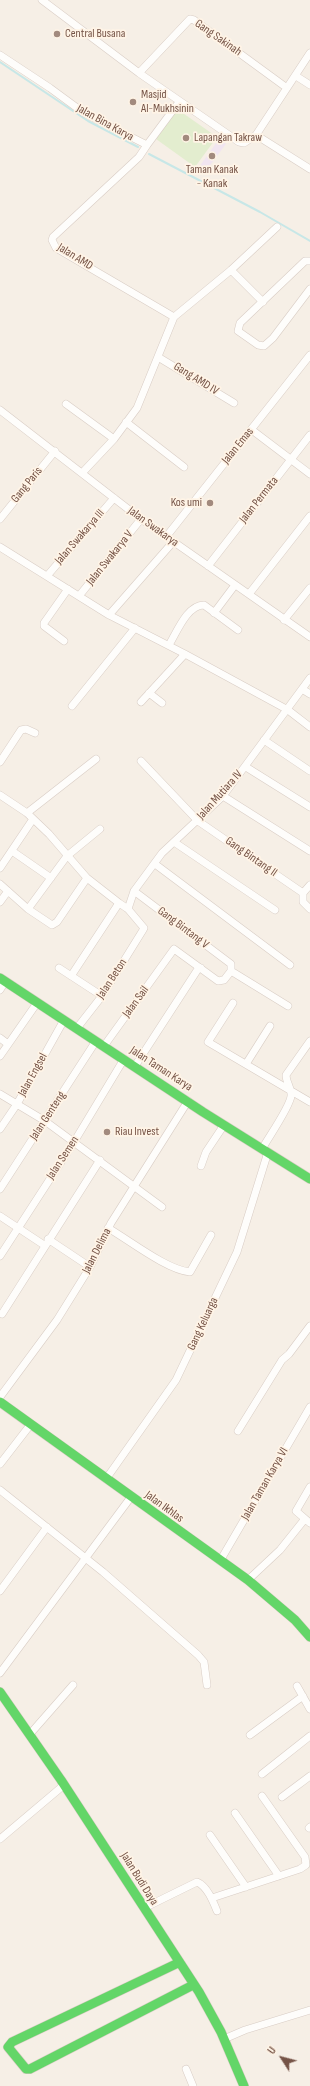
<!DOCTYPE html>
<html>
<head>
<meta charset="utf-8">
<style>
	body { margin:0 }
	#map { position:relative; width:310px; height:2086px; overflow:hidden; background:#f6efe6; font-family:"Sofia Sans Condensed",sans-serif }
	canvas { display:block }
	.north { position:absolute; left:262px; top:2038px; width:40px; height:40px; -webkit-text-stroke:3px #fff4e6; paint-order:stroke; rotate:306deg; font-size:11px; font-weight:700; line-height:16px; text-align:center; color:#755346 }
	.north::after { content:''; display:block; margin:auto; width:14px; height:18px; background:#755346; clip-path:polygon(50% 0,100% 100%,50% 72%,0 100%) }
</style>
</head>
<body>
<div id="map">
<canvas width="310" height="2086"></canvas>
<div class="north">U</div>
</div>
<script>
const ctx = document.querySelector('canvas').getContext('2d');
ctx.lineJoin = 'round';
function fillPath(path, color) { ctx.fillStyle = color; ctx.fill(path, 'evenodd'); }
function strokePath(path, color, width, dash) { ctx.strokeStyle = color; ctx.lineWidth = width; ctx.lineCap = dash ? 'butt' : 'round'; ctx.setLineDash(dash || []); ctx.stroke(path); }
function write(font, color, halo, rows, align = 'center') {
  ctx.font = font + ' "Sofia Sans Condensed",sans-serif'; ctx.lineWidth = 3.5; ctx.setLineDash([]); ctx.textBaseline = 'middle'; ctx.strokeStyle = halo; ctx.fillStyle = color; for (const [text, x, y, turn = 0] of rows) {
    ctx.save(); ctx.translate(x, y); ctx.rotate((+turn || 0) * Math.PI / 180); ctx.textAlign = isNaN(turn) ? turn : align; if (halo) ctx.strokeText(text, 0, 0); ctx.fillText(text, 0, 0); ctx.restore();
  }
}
fillPath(new Path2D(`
	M219,139L226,144L205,172L199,167Z`), '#f1e5f0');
fillPath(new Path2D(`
	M177,109L217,137L195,167L156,139Z`), '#e3edcf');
strokePath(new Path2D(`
	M0,62L88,121L138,147
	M149,154L260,212L310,241`), '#c7e7e7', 2);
const street = new Path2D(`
	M42,0L139,73L239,142L244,143L256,135L310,53
	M0,55L50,88L84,113L147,145L179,102
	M139,73L190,19L194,20L287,88
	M296,76L310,85
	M256,135L310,169
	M147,145L139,157L53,237L52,240L56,248L174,317
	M310,261H305L240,323L238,331L258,345L264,346L273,338L310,289
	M231,270L263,302
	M158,357L234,403
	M66,404L114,439
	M0,410L141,519L310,637
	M126,422L184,467
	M252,430L310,474
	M82,473L114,439L137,408L174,317L231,270L277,227
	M0,519L55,451
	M166,537L310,355
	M0,547L109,615L185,654L288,710L310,727
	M208,566L310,435
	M47,576L114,498
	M249,594L310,516
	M79,596L141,519
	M214,613L235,585
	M109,615L173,542
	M284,620L310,588
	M64,641L44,626V623L68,589
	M169,645C177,632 187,605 204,605L238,630
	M302,689L310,694
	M149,693L162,703
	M141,702L185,654
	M72,706L135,628
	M264,740L310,771
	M141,761L198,821L303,893
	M0,762L21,730L26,729L35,733
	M246,767L310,807
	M0,795L27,813L49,834L87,878L57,922L52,925L28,909L0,884
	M223,796L310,851
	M27,813L96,759
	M174,842L275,910
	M12,851L51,878
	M155,864L290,965
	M0,868L33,819
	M87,878L119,903
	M303,893V902L310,909
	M303,893L310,885
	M0,902L8,891
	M28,909L67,856L100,829
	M128,909L134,891L162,853L223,796L310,678
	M59,968L102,996
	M231,971L288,1006
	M71,976L119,903L128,909L144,928L143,930L102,996L77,1028
	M0,990L5,982
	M233,1003L208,1042L310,1102
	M0,1038L8,1044
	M104,1046L174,949L218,981L224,980L231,971V964L134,891
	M0,1056L37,1003
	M246,1064L270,1026
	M135,1066L198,969L201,968
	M0,1094L45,1121L162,1207
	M0,1129L17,1104L64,1020
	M262,1149C268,1138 290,1107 291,1096C292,1088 286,1083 286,1075L310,1041
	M201,1166L206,1152L224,1125
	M0,1189L96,1041
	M0,1216L44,1245
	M108,1228C129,1240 167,1270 190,1272L211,1235
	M48,1239L90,1267
	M0,1256L74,1142L124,1059
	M2,1314L100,1160
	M0,1397L57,1320L90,1267L111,1223L188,1101
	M238,1431L282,1360L289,1354L310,1326
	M0,1464L31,1424
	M106,1479L176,1380L237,1252L268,1152
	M310,1487L296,1511L310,1523
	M0,1490L103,1572L198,1655L204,1662L207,1685
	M220,1561L310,1407
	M248,1580L280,1550L304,1520
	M0,1591L47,1527
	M0,1673L131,1497
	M297,1686L310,1709
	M30,1734L73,1685
	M250,1735L303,1696
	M262,1774L310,1736
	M282,1797L310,1776
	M235,1813L279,1876
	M309,1828L310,1827
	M210,1835L246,1887
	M0,1839L64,1785
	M212,1898L300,1869L306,1865L305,1857L262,1796
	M144,1908L197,1882C207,1886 213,1901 217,1911
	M224,2039L245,2030L310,2010
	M186,2069L193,2086`);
const fast = new Path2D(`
	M0,978L203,1112L310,1179
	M0,1402L248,1580L295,1620L310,1637
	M0,1692L61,1780L199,1992L221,2032L244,2086
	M178,1963L12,2042L8,2047L26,2069H30L193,1985`);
strokePath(street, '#d8ccc4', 8);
strokePath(fast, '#d7cbc2', 10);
strokePath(street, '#fefdfb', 7);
strokePath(fast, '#63d668', 9);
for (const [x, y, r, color] of [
	[57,34,4,"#a28a7e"],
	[133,102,4,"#a28a7e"],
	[186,138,4,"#a28a7e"],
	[212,156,4,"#a28a7e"],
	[210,503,4,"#a28a7e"],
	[107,1132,4,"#a28a7e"]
]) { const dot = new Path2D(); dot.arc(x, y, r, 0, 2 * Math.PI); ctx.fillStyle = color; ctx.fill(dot); strokePath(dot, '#fff4e6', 1.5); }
write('12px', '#755346', '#fff4e6', [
	["Central Busana",65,34],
	["Masjid",141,95],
	["Al-Mukhsinin",141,109],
	["Lapangan Takraw",194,138],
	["Taman Kanak",212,170,"center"],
	["- Kanak",212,184,"center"],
	["Kos umi",202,503,"right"],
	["Riau Invest",115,1132]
], 'left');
write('12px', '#755346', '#fff4e6', [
	["Gang Sakinah",218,38,35],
	["Jalan Bina Karya",105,123,29],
	["Jalan AMD",75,257,32],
	["Gang AMD IV",196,379,32],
	["Jalan Emas",238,446,-51],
	["Gang Paris",27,485,-51],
	["Jalan Permata",259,500,-52],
	["Jalan Swakarya",153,527,36],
	["Jalan Swakarya III",80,537,-49],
	["Jalan Swakarya V",110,558,-51],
	["Jalan Mutiara IV",220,795,-48],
	["Gang Bintang II",251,857,35],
	["Gang Bintang V",183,928,37],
	["Jalan Beton",112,979,-57],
	["Jalan Sail",136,1002,-54],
	["Jalan Taman Karya",161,1069,33],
	["Jalan Engsel",33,1075,-61],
	["Jalan Genteng",48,1116,-57],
	["Jalan Semen",63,1158,-57],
	["Jalan Delima",97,1251,-63],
	["Gang Keluarga",203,1324,-65],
	["Jalan Taman Karya VI",265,1484,-60],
	["Jalan Ikhlas",164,1507,36],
	["Jalan Budi Daya",139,1879,58]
]);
</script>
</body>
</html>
